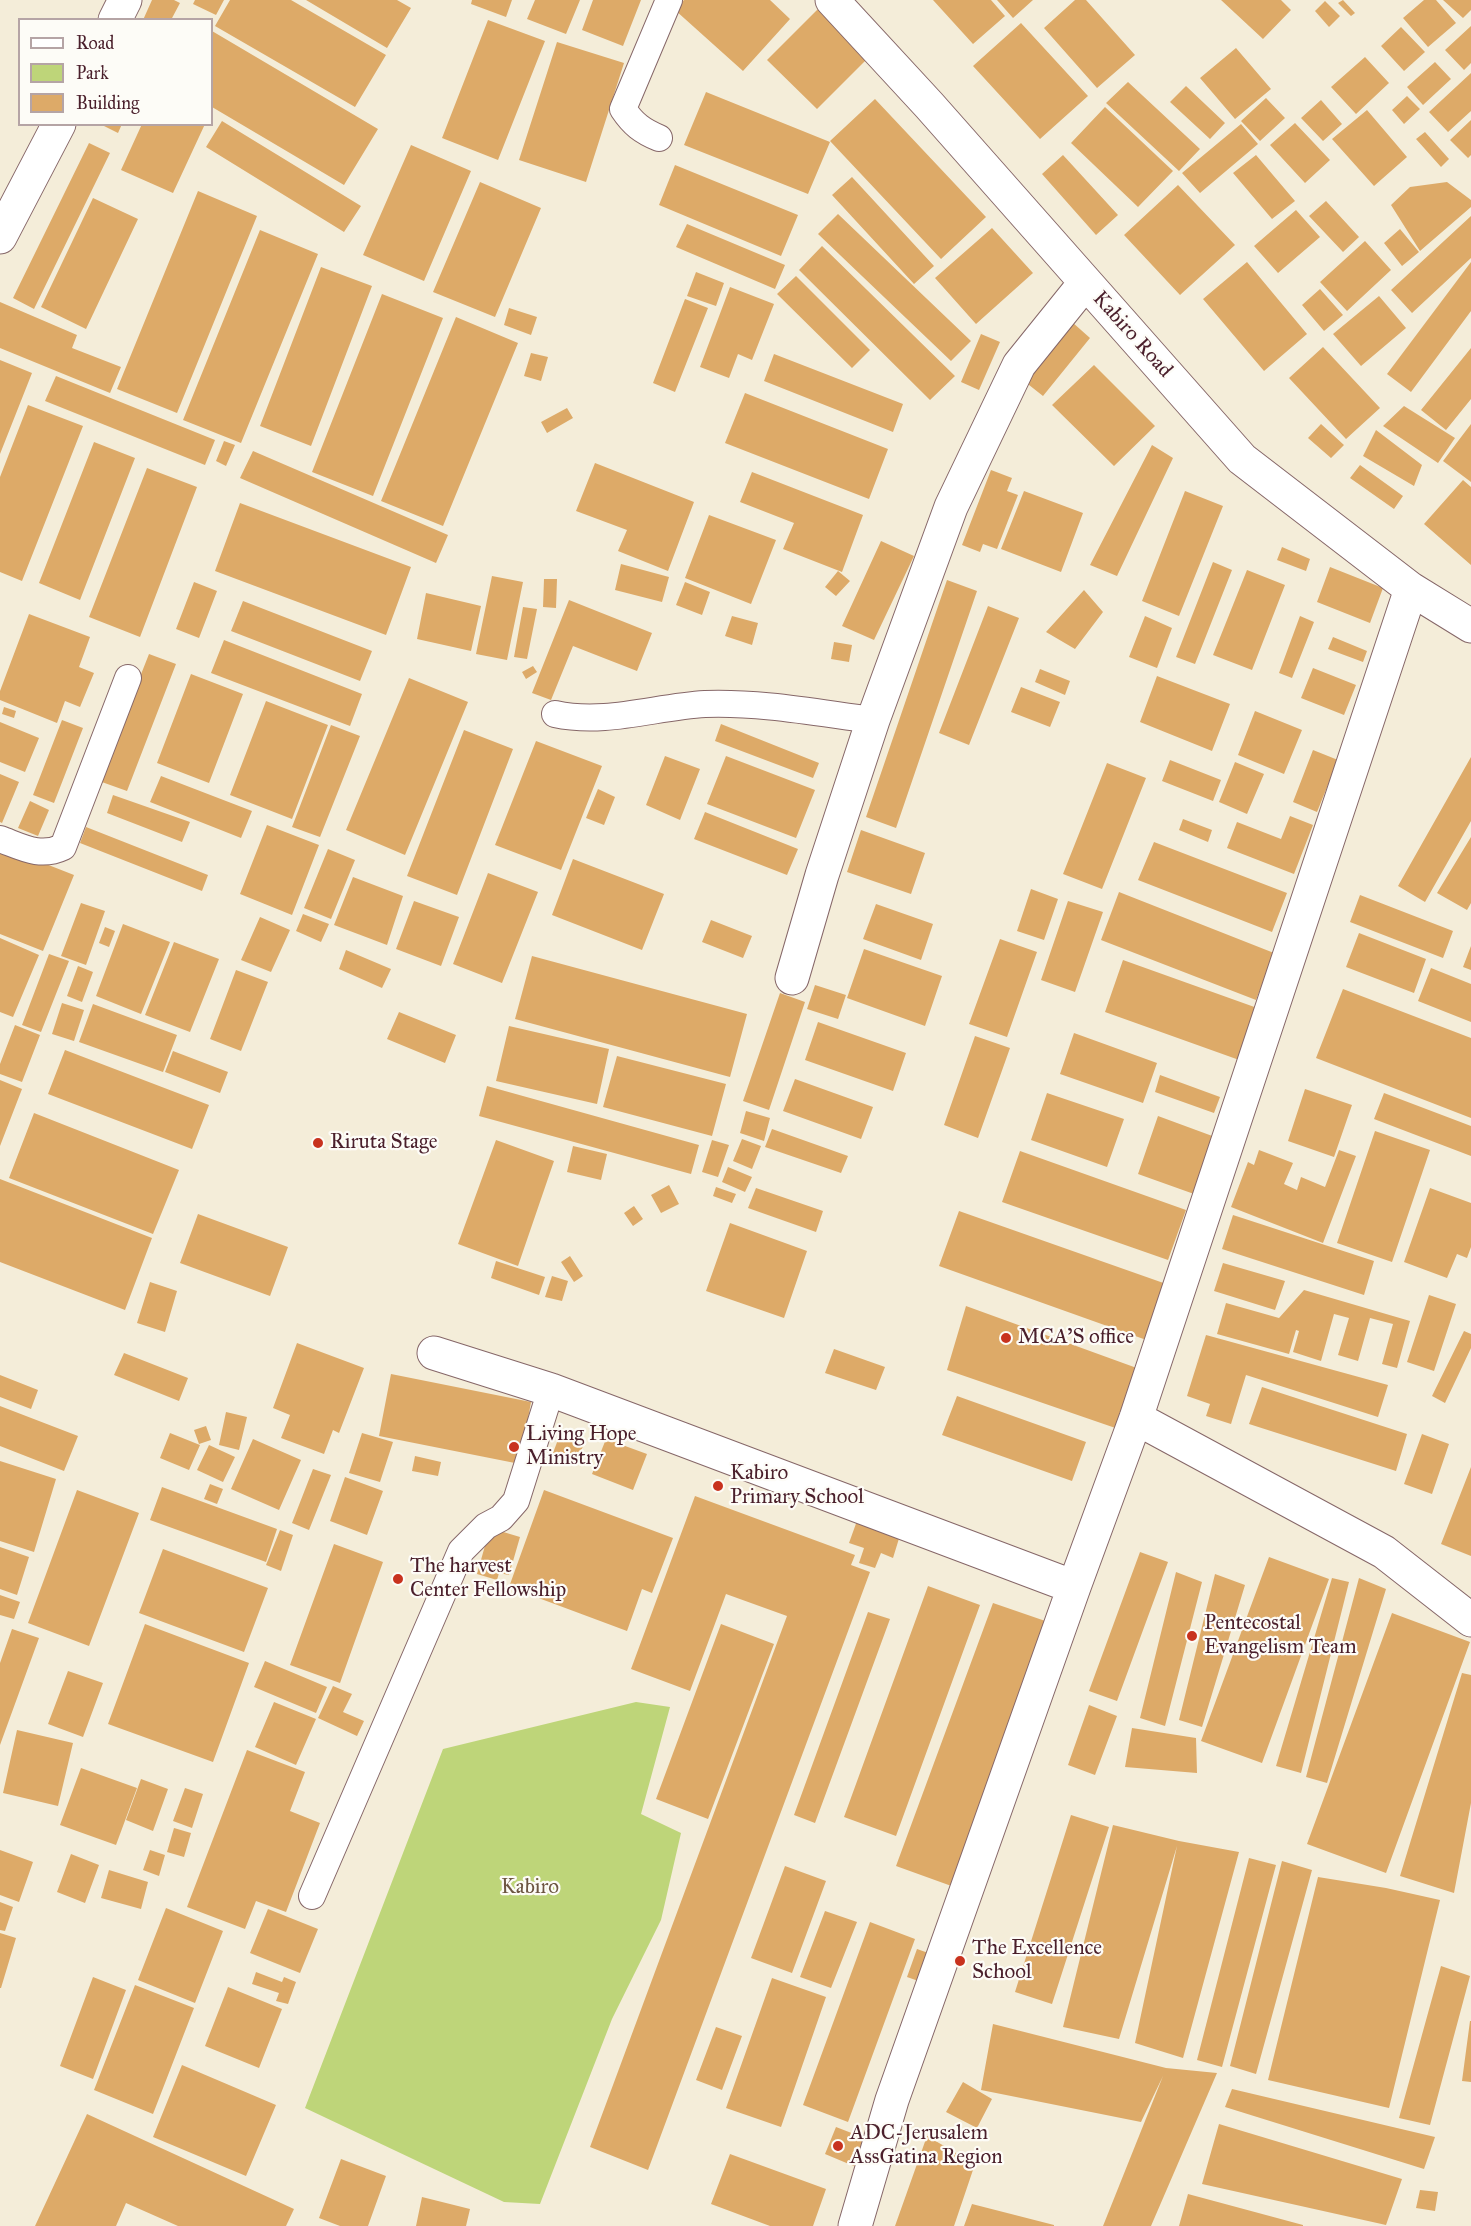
<!DOCTYPE html>
<html>
<head>
<meta charset="utf-8">
<style>
	body { margin:0 }
	#map { position:relative; width:1471px; height:2226px; overflow:hidden; background:#f4edd9; font-family:"IM FELL Great Primer",serif }
	canvas { display:block }
	.legend { position:absolute; left:18px; top:18px; width:195px; height:108px; box-sizing:border-box; background:#fdfcf7; border:2px solid #b5a4a5; margin:0; padding:8px 10px; list-style:none; font-size:18px; color:#4a1f2b }
	.legend li { display:flex; align-items:center; gap:12px; height:30px }
	.legend b { width:30px; border:2px solid #b5a4a5 }
</style>
</head>
<body>
<div id="map">
<canvas width="1471" height="2226"></canvas>
<ul class="legend">
<li><b style="height:8px;background:#fff"></b>Road</li>
<li><b style="height:16px;background:#bed579"></b>Park</li>
<li><b style="height:16px;background:#ddaa68"></b>Building</li>
</ul>
</div>
<script>
const ctx = document.querySelector('canvas').getContext('2d');
ctx.lineJoin = 'round';
function fillPath(path, color) { ctx.fillStyle = color; ctx.fill(path, 'evenodd'); }
function strokePath(path, color, width, dash) { ctx.strokeStyle = color; ctx.lineWidth = width; ctx.lineCap = dash ? 'butt' : 'round'; ctx.setLineDash(dash || []); ctx.stroke(path); }
function write(font, color, halo, rows, align = 'center') {
  ctx.font = font + ' "IM FELL Great Primer",serif'; ctx.lineWidth = 4.5; ctx.setLineDash([]); ctx.textBaseline = 'middle'; ctx.strokeStyle = halo; ctx.fillStyle = color; for (const [text, x, y, turn = 0] of rows) {
    ctx.save(); ctx.translate(x, y); ctx.rotate((+turn || 0) * Math.PI / 180); ctx.textAlign = isNaN(turn) ? turn : align; if (halo) ctx.strokeText(text, 0, 0); ctx.fillText(text, 0, 0); ctx.restore();
  }
}
fillPath(new Path2D(`
	M636,1702L670,1707L641,1814L681,1833L661,1920L612,2019L540,2204L504,2202L305,2108L443,1749Z`), '#bed579');
fillPath(new Path2D(`
	M152,0H174L180,3L171,20H143Z
	M195,0H224L216,15L193,4Z
	M230,0H291L386,55L355,107L215,26Z
	M306,0H397L411,8L387,48Z
	M472,0H512L506,17L471,4Z
	M535,0H580L566,34L527,19Z
	M593,0H641L623,46L582,30Z
	M684,0H770L790,19L743,71L675,10Z
	M933,0H991L1005,16L973,44Z
	M997,0H1033L1013,18Z
	M1075,0H1086L1135,55L1097,88L1044,28Z
	M1221,0H1281L1291,10L1263,39Z
	M1343,0L1355,13L1351,16L1338,3Z
	M1424,0H1436L1456,23L1428,47L1403,18Z
	M1443,0H1471V10L1463,18Z
	M1325,1L1340,16L1329,27L1315,11Z
	M819,8L869,57L817,109L767,60Z
	M488,20L545,41L498,160L442,138Z
	M1021,23L1088,96L1040,139L973,66Z
	M1471,26V63L1464,70L1445,50Z
	M1401,27L1425,52L1404,71L1381,46Z
	M212,31L378,129L344,185L212,107Z
	M557,42L624,63L586,182L519,160Z
	M1236,48L1271,89L1235,119L1200,78Z
	M1365,57L1389,83L1356,114L1331,87Z
	M1435,62L1451,79L1423,105L1407,87Z
	M1471,73V111L1448,132L1429,112Z
	M1128,82L1200,149L1179,171L1106,103Z
	M1186,86L1225,123L1210,139L1170,102Z
	M706,92L830,142L808,194L684,145Z
	M1407,96L1420,109L1404,124L1392,110Z
	M1266,98L1285,118L1260,141L1241,121Z
	M875,99L986,217L941,259L830,141Z
	M1321,100L1342,124L1323,141L1301,118Z
	M1105,107L1173,171L1138,207L1071,143Z
	M1367,110L1407,157L1374,186L1332,139Z
	M1471,120V155L1468,158L1450,140Z
	M222,121L361,206L344,232L206,147Z
	M1295,123L1330,160L1305,183L1270,145Z
	M100,124H122L118,133Z
	M142,124H205L173,193L121,170Z
	M1241,124L1258,144L1200,193L1182,173Z
	M1425,132L1449,159L1441,167L1416,139Z
	M89,143L110,153L34,309L13,298Z
	M411,145L471,171L424,281L363,255Z
	M1063,155L1118,215L1096,235L1042,174Z
	M1256,155L1295,201L1272,219L1233,173Z
	M675,165L798,215L781,256L659,205Z
	M852,177L934,266L914,284L832,195Z
	M480,182L541,208L495,317L433,292Z
	M1447,182L1471,200V207L1420,251L1391,205L1410,187Z
	M1178,185L1235,245L1180,295L1124,235Z
	M198,191L257,216L177,413L117,389Z
	M93,198L138,219L86,329L41,307Z
	M1326,201L1359,237L1343,252L1309,216Z
	M1296,210L1320,237L1278,273L1254,246Z
	M838,214L971,341L951,361L818,234Z
	M1471,216V258L1412,313L1391,290Z
	M687,224L785,265L775,289L676,247Z
	M992,228L1033,273L976,324L935,278Z
	M1400,229L1419,252L1402,266L1384,243Z
	M260,230L318,254L241,443L183,420Z
	M1365,241L1391,270L1347,311L1320,282Z
	M822,246L955,376L930,400L799,270Z
	M1247,262L1307,334L1264,371L1203,299Z
	M1471,262V311L1411,392L1387,374Z
	M321,267L372,286L311,446L260,426Z
	M696,272L724,283L716,306L687,296Z
	M796,276L870,350L852,368L777,294Z
	M730,287L774,304L752,360L738,354L729,378L700,367Z
	M1320,289L1343,315L1324,331L1302,305Z
	M382,294L443,318L373,496L312,472Z
	M1379,296L1406,328L1361,366L1333,334Z
	M685,299L708,308L675,392L653,383Z
	M0,302L77,335L72,348L121,367L110,393L0,348Z
	M509,308L537,317L531,335L504,325Z
	M456,317L518,343L443,526L381,501Z
	M1072,322L1090,338L1043,396L1024,381Z
	M981,334L1000,342L979,390L961,382Z
	M1323,347L1380,408L1346,439L1289,378Z
	M1471,348V399L1446,430L1421,410Z
	M531,353L548,357L541,381L524,376Z
	M774,354L903,404L893,432L764,381Z
	M0,360L32,373L0,454Z
	M1094,365L1155,426L1114,466L1052,405Z
	M56,376L215,440L205,465L45,401Z
	M745,393L888,449L869,499L725,443Z
	M28,405L83,426L22,581L0,572V477Z
	M1404,406L1455,438L1438,463L1383,426Z
	M567,408L573,418L547,433L541,422Z
	M1321,424L1344,445L1331,458L1308,438Z
	M1471,424V482L1443,461Z
	M1376,430L1422,465L1414,486L1363,456Z
	M224,441L235,445L226,466L216,461Z
	M94,442L135,458L80,600L39,583Z
	M1152,445L1173,458L1117,576L1090,565Z
	M253,451L448,535L436,563L240,478Z
	M595,463L694,502L668,571L618,551L627,530L576,511Z
	M1360,465L1403,496L1394,509L1350,478Z
	M147,468L197,487L140,637L89,617Z
	M991,470L1012,478L1007,491L1018,495L997,549L983,544L980,552L962,545Z
	M752,472L863,515L842,572L783,549L794,523L740,502Z
	M1463,480L1471,487V565L1424,524Z
	M1024,491L1083,513L1061,572L1001,549Z
	M1185,491L1223,506L1179,616L1142,601Z
	M240,503L411,567L386,635L215,571Z
	M709,515L776,540L751,604L685,578Z
	M881,541L914,556L874,640L842,626Z
	M1282,547L1310,559L1306,571L1277,560Z
	M1213,562L1232,570L1195,664L1176,657Z
	M621,564L669,577L662,602L615,590Z
	M1330,567L1383,588L1370,623L1317,602Z
	M1247,570L1285,585L1252,670L1213,655Z
	M838,571L850,581L836,596L825,587Z
	M492,576L523,582L507,660L476,654Z
	M544,579H557L556,608L543,607Z
	M947,580L977,591L896,828L866,817Z
	M194,582L217,591L199,638L176,629Z
	M685,582L710,592L702,615L676,605Z
	M1084,590L1103,612L1075,649L1046,632Z
	M426,593L481,606L471,651L417,639Z
	M569,600L652,633L637,671L573,646L551,700L532,693Z
	M243,601L372,651L360,681L231,631Z
	M988,606L1019,618L969,745L939,733Z
	M523,607L537,609L527,659L514,657Z
	M29,614L90,637L79,667L94,673L80,707L65,701L57,723L0,700V691Z
	M732,616L758,623L752,645L725,636Z
	M1145,616L1172,628L1157,668L1129,657Z
	M1300,616L1314,622L1292,678L1279,673Z
	M1333,637L1367,651L1363,662L1328,649Z
	M224,640L362,694L350,726L211,673Z
	M834,642L852,645L849,662L831,659Z
	M149,654L176,664L127,791L99,781Z
	M533,666L537,672L526,679L522,672Z
	M1313,668L1356,685L1344,715L1301,698Z
	M1040,669L1070,681L1065,695L1035,682Z
	M191,674L243,694L209,783L157,763Z
	M1157,676L1230,704L1212,751L1140,722Z
	M409,678L468,702L405,855L346,830Z
	M1021,687L1060,702L1050,727L1011,712Z
	M266,701L328,725L292,819L230,795Z
	M4,707L16,711L14,718L2,714Z
	M1255,711L1302,730L1284,774L1238,755Z
	M62,720L83,728L54,803L33,795Z
	M0,722L39,738L25,772L0,762Z
	M721,724L819,763L813,778L715,741Z
	M331,725L360,736L320,837L292,827Z
	M464,730L513,749L457,895L407,876Z
	M536,741L602,766L561,870L495,845Z
	M1313,750L1338,760L1317,812L1293,802Z
	M665,756L700,769L680,820L646,805Z
	M726,756L815,790L796,838L707,804Z
	M1471,757V821L1425,902L1398,886Z
	M1170,760L1221,780L1213,801L1162,781Z
	M1235,762L1264,774L1247,814L1219,802Z
	M1107,763L1146,778L1102,889L1063,874Z
	M0,774L19,782L2,823L0,822Z
	M161,776L252,811L241,838L150,802Z
	M598,789L615,797L604,825L586,818Z
	M113,795L190,822L182,842L107,813Z
	M30,801L49,810L38,836L18,828Z
	M705,812L798,849L787,875L694,839Z
	M1290,816L1313,825L1294,874L1227,848L1237,822L1281,839Z
	M1183,819L1212,830L1208,842L1179,830Z
	M267,825L319,845L292,915L240,894Z
	M86,827L208,875L202,891L80,843Z
	M861,830L925,853L911,894L847,872Z
	M1471,837V903L1467,910L1437,893Z
	M1154,842L1287,893L1272,932L1138,880Z
	M0,846L74,875L43,951L0,934Z
	M328,849L355,860L331,919L304,908Z
	M573,859L664,894L642,950L552,915Z
	M488,873L538,892L502,983L453,964Z
	M353,877L403,896L387,945L334,925Z
	M1031,889L1058,899L1044,940L1017,931Z
	M1119,892L1274,953L1256,1000L1101,940Z
	M1360,895L1453,931L1443,958L1350,922Z
	M414,901L459,917L441,966L396,949Z
	M1068,901L1103,912L1075,992L1041,980Z
	M81,903L105,911L86,965L61,956Z
	M876,904L933,924L921,960L863,939Z
	M303,914L329,924L321,942L296,931Z
	M260,917L290,930L271,972L241,960Z
	M711,920L752,936L743,958L702,942Z
	M123,924L170,942L141,1014L96,996Z
	M105,927L115,931L109,947L99,943Z
	M1359,933L1426,959L1414,993L1346,967Z
	M0,938L39,955L13,1017L0,1012Z
	M1000,939L1037,952L1007,1037L969,1024Z
	M174,942L219,959L190,1032L145,1015Z
	M1471,946V970L1463,967Z
	M864,949L942,976L925,1026L847,998Z
	M346,950L391,969L382,988L339,969Z
	M49,954L69,961L41,1032L22,1025Z
	M532,956L747,1014L730,1077L515,1019Z
	M1123,960L1260,1009L1242,1061L1105,1012Z
	M78,966L93,972L82,1002L67,996Z
	M1431,968L1471,984V1022L1418,1001Z
	M236,970L268,982L241,1051L210,1039Z
	M815,985L846,995L838,1019L807,1009Z
	M1343,989L1471,1038V1118L1316,1058Z
	M780,993L805,1002L769,1110L743,1101Z
	M62,1003L84,1010L74,1041L52,1034Z
	M93,1004L177,1035L163,1072L79,1042Z
	M399,1012L456,1035L445,1063L387,1039Z
	M818,1022L906,1053L893,1091L805,1060Z
	M15,1025L40,1035L22,1082L0,1074V1064Z
	M509,1026L609,1049L597,1104L496,1081Z
	M1074,1033L1157,1063L1143,1103L1060,1074Z
	M975,1036L1010,1048L978,1138L944,1125Z
	M65,1050L209,1105L192,1149L48,1094Z
	M173,1051L228,1072L220,1093L165,1072Z
	M617,1056L726,1084L712,1136L603,1107Z
	M1160,1075L1220,1097L1214,1113L1155,1092Z
	M795,1079L873,1107L861,1139L783,1111Z
	M0,1080L22,1089L0,1146Z
	M487,1086L699,1145L691,1174L479,1116Z
	M1305,1089L1352,1105L1334,1157L1288,1141Z
	M1047,1093L1124,1119L1107,1167L1031,1140Z
	M1384,1093L1471,1126V1156L1374,1119Z
	M746,1111L770,1118L764,1141L740,1133Z
	M34,1113L179,1170L153,1234L9,1178Z
	M1158,1116L1215,1137L1194,1194L1138,1174Z
	M772,1129L848,1156L841,1173L765,1147Z
	M1375,1131L1430,1150L1392,1262L1337,1243Z
	M742,1139L761,1146L752,1169L733,1161Z
	M496,1140L554,1161L518,1266L458,1244Z
	M712,1140L729,1145L718,1177L702,1172Z
	M573,1146L607,1154L601,1180L567,1172Z
	M1259,1150L1293,1163L1284,1184L1297,1190L1301,1177L1325,1187L1339,1150L1356,1156L1323,1243L1231,1207L1248,1162L1254,1165Z
	M1020,1151L1186,1210L1168,1260L1002,1202Z
	M728,1167L752,1177L745,1192L722,1182Z
	M0,1179L152,1238L125,1310L0,1262Z
	M669,1185L679,1204L661,1213L651,1195Z
	M716,1187L736,1194L732,1203L713,1196Z
	M756,1188L823,1211L816,1232L748,1208Z
	M1430,1188L1471,1203V1247L1467,1258L1457,1254L1447,1278L1404,1262Z
	M634,1206L643,1219L633,1226L624,1213Z
	M959,1211L1172,1286L1152,1342L939,1266Z
	M198,1214L288,1247L270,1296L180,1263Z
	M1233,1215L1374,1261L1364,1295L1222,1249Z
	M730,1223L807,1251L784,1318L706,1291Z
	M570,1256L583,1276L574,1282L561,1262Z
	M496,1261L545,1277L539,1295L491,1278Z
	M1223,1263L1285,1281L1275,1310L1214,1291Z
	M552,1276L568,1281L562,1301L545,1297Z
	M150,1282L177,1291L165,1332L137,1323Z
	M1304,1290L1410,1321L1397,1368L1382,1364L1393,1324L1370,1318L1358,1361L1338,1355L1349,1318L1334,1314L1321,1361L1293,1352L1299,1331L1296,1330L1289,1354L1217,1334L1226,1303L1279,1318Z
	M1429,1295L1456,1304L1434,1371L1407,1362Z
	M966,1306L1145,1371L1127,1432L947,1370Z
	M1464,1331L1471,1334V1348L1445,1403L1432,1396Z
	M1206,1335L1388,1385L1378,1417L1246,1375L1231,1424L1206,1416L1210,1404L1187,1396Z
	M297,1343L364,1368L339,1433L333,1430L324,1454L281,1438L290,1415L273,1408Z
	M834,1349L885,1367L876,1390L825,1373Z
	M124,1353L188,1378L179,1401L114,1375Z
	M391,1374L531,1402L520,1464L379,1436Z
	M0,1375L38,1390L31,1409L0,1397Z
	M1262,1387L1407,1434L1396,1471L1249,1424Z
	M957,1396L1086,1442L1072,1481L942,1435Z
	M0,1406L78,1436L64,1471L0,1446Z
	M226,1412L247,1417L239,1450L219,1445Z
	M206,1426L211,1440L199,1444L194,1430Z
	M170,1433L200,1445L189,1470L160,1458Z
	M362,1433L393,1442L380,1482L349,1473Z
	M1422,1434L1449,1444L1432,1494L1404,1484Z
	M559,1437L583,1446L577,1461L553,1453Z
	M253,1439L301,1460L279,1510L231,1489Z
	M606,1439L647,1454L633,1490L592,1474Z
	M209,1445L235,1457L223,1482L197,1470Z
	M415,1456L441,1462L438,1476L412,1471Z
	M0,1461L56,1479L34,1552L0,1541Z
	M1471,1467V1556L1441,1544Z
	M313,1469L331,1475L309,1530L292,1523Z
	M345,1477L383,1491L367,1535L330,1521Z
	M210,1484L223,1489L217,1504L204,1499Z
	M162,1487L277,1529L266,1562L150,1520Z
	M77,1490L139,1513L89,1646L28,1623Z
	M544,1490L673,1538L652,1593L642,1589L627,1631L509,1587Z
	M695,1496L855,1555L851,1565L870,1572L648,2170L590,2147L787,1616L726,1594L690,1691L631,1669Z
	M858,1518L901,1532L893,1558L881,1553L875,1568L859,1563L864,1548L849,1543Z
	M490,1528L520,1537L509,1575L499,1573L497,1580L477,1574Z
	M280,1530L293,1535L281,1571L266,1565Z
	M334,1544L383,1562L340,1683L290,1665Z
	M0,1547L29,1557L17,1595L0,1589Z
	M163,1549L268,1588L244,1652L139,1613Z
	M1140,1552L1168,1562L1117,1701L1089,1691Z
	M1269,1557L1329,1579L1262,1763L1201,1741Z
	M1176,1572L1202,1582L1165,1726L1140,1718Z
	M1215,1574L1245,1585L1202,1727L1179,1720Z
	M1332,1578L1349,1582L1301,1773L1276,1766Z
	M1359,1578L1386,1589L1327,1783L1306,1777Z
	M928,1586L980,1605L896,1836L844,1817Z
	M0,1595L20,1602L14,1619L0,1615Z
	M993,1603L1054,1624L957,1888L896,1866Z
	M868,1612L890,1619L815,1823L794,1815Z
	M1392,1613L1470,1642L1386,1873L1307,1844Z
	M145,1624L249,1663L213,1762L108,1724Z
	M721,1624L774,1644L708,1819L656,1799Z
	M12,1629L39,1638L0,1745V1663Z
	M265,1661L327,1687L316,1713L254,1687Z
	M68,1671L103,1683L83,1737L48,1724Z
	M1462,1673L1471,1675V1803L1454,1893L1400,1876Z
	M333,1686L352,1694L343,1712L364,1721L357,1736L318,1718Z
	M274,1702L316,1719L296,1765L255,1747Z
	M1089,1705L1117,1716L1095,1775L1068,1765Z
	M1132,1728L1196,1738L1197,1773L1125,1767Z
	M17,1730L73,1743L58,1806L3,1793Z
	M247,1750L305,1772L290,1811L320,1823L286,1912L256,1901L245,1929L187,1907Z
	M81,1768L137,1788L116,1845L60,1825Z
	M141,1779L168,1789L153,1831L126,1820Z
	M185,1788L203,1794L192,1828L173,1821Z
	M1071,1815L1109,1827L1052,2004L1015,1992Z
	M1113,1825L1179,1841L1239,1852L1183,2058L1135,2043L1177,1846L1119,2039L1063,2027Z
	M174,1828L191,1833L184,1857L167,1852Z
	M0,1850L33,1862L19,1902L0,1895Z
	M150,1850L165,1855L159,1876L143,1870Z
	M71,1854L99,1865L85,1903L57,1892Z
	M1249,1858L1276,1865L1222,2067L1197,2060Z
	M1282,1861L1312,1870L1256,2074L1230,2066Z
	M785,1866L826,1881L792,1973L751,1958Z
	M109,1870L148,1882L141,1909L101,1898Z
	M1318,1877L1386,1888L1440,1900L1389,2108L1268,2080Z
	M0,1902L13,1907L5,1931L0,1930Z
	M166,1908L223,1931L195,2003L138,1980Z
	M268,1909L318,1929L300,1973L250,1953Z
	M825,1911L857,1922L831,1988L800,1977Z
	M870,1922L915,1939L848,2122L803,2105Z
	M0,1933L16,1938L1,1988H0Z
	M917,1949L937,1956L927,1984L907,1977Z
	M1441,1966L1470,1976L1430,2125L1399,2118Z
	M256,1972L282,1982L284,1977L296,1982L288,2004L276,2001L279,1993L252,1984Z
	M93,1977L126,1990L93,2079L60,2066Z
	M772,1978L826,1997L781,2127L726,2108Z
	M135,1985L194,2008L153,2114L94,2090Z
	M228,1987L282,2009L259,2068L205,2046Z
	M1470,2021H1471V2082L1462,2081Z
	M993,2024L1166,2068L1217,2073L1151,2226H1103L1163,2076L1141,2122L981,2090Z
	M716,2027L742,2036L722,2090L696,2080Z
	M182,2065L276,2105L246,2176L153,2137Z
	M963,2082L992,2099L977,2128L946,2112Z
	M1232,2089L1435,2137L1424,2169L1225,2107Z
	M87,2114L294,2209L286,2226H178L126,2203L116,2226H35Z
	M1219,2124L1402,2179L1386,2225L1202,2184Z
	M836,2127L867,2139L856,2167L825,2154Z
	M927,2136L975,2164L954,2226H895Z
	M730,2154L826,2189L813,2226H770L711,2204Z
	M341,2159L386,2176L368,2226H340L319,2218Z
	M1420,2190L1438,2192L1435,2211L1416,2208Z
	M1188,2194L1303,2225V2226H1179Z
	M422,2197L470,2209L466,2226H416Z
	M972,2204L1054,2225V2226H964Z`), '#ddaa68');
const lane = new Path2D(`
	M659,138C642,131 633,124 623,109L669,0
	M555,714C605,725 655,707 705,704C761,702 818,713 873,720
	M0,839C22,847 40,858 63,847L128,678
	M312,1896L461,1551L486,1526L501,1518L516,1501L551,1390`);
const street = new Path2D(`
	M832,0L929,105L1242,459L1411,589L1471,626
	M115,20L125,0
	M0,237L59,124
	M792,978L822,875L873,720L951,507L1019,365L1085,283
	M434,1353L551,1390L1074,1587
	M1136,1418L1384,1552L1471,1620
	M855,2226L892,2100L1074,1587L1136,1418L1411,589`);
strokePath(lane, '#866768', 28);
strokePath(street, '#866768', 35);
strokePath(lane, '#fff', 26);
strokePath(street, '#fff', 33);
for (const [x, y, r, color] of [
	[318,1143,6,"#c8321e"],
	[1006,1338,6,"#c8321e"],
	[514,1447,6,"#c8321e"],
	[718,1486,6,"#c8321e"],
	[398,1579,6,"#c8321e"],
	[1192,1636,6,"#c8321e"],
	[960,1961,6,"#c8321e"],
	[838,2146,6,"#c8321e"]
]) { const dot = new Path2D(); dot.arc(x, y, r, 0, 2 * Math.PI); ctx.fillStyle = color; ctx.fill(dot); strokePath(dot, '#fdfcf7', 2); }
write('21px', '#4a1f2b', '#fdfcf7', [
	["Kabiro Road",1132,335,48]
]);
write('21px', '#4a1f2b', '#fdfcf7', [
	["Riruta Stage",330,1143],
	["MCA'S office",1018,1338],
	["Living Hope",526,1435],
	["Ministry",526,1459],
	["Kabiro",730,1474],
	["Primary School",730,1498],
	["The harvest",410,1567],
	["Center Fellowship",410,1591],
	["Pentecostal",1204,1624],
	["Evangelism Team",1204,1648],
	["The Excellence",972,1949],
	["School",972,1973],
	["ADC-Jerusalem",850,2134],
	["AssGatina Region",850,2158]
], 'left');
write('21px', '#6d5642', '#fdfcf7', [
	["Kabiro",530,1888]
]);
</script>
</body>
</html>
